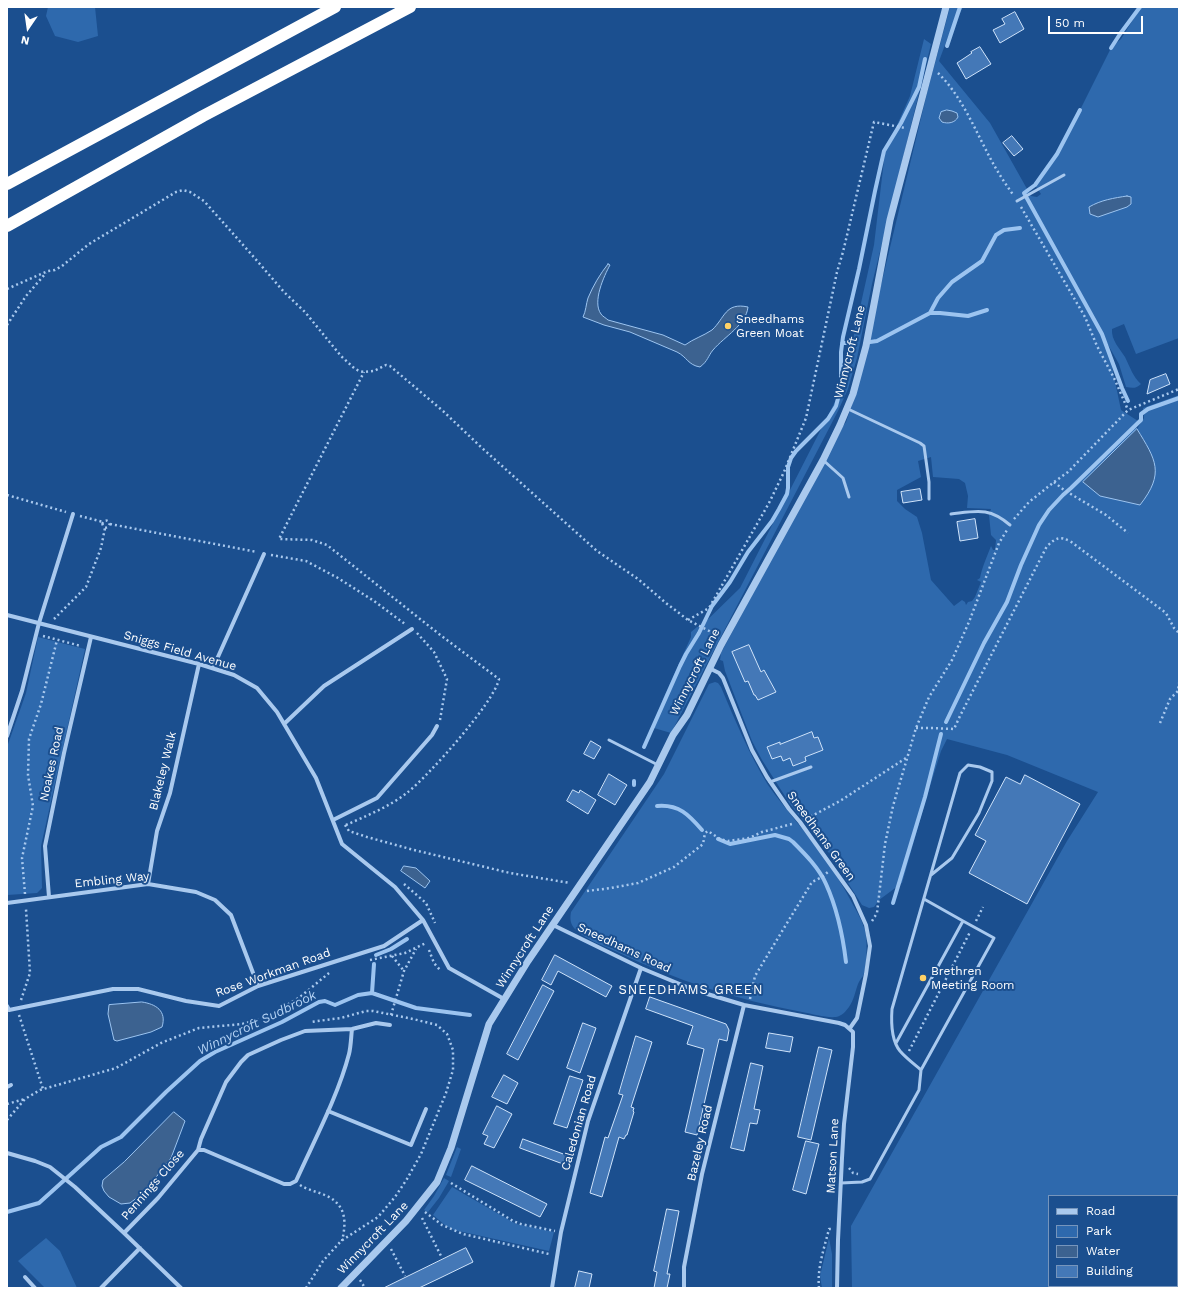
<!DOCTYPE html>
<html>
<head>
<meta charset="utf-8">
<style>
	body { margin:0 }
	#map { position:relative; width:1186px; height:1295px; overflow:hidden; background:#1b4f8f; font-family:"Work Sans",sans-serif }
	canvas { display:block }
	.frame { position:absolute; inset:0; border:8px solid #fff; pointer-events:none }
	.legend { position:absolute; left:1048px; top:1195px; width:130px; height:92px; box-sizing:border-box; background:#1b4f8f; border:1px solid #7695bc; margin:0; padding:5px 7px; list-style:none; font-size:12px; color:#fff }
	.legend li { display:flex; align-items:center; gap:8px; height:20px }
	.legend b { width:20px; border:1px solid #7695bc }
	.north { position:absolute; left:8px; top:8px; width:40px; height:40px; -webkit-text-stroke:3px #1b4f8f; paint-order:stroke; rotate:193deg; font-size:11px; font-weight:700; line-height:16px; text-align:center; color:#fff }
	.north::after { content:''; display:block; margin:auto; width:14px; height:18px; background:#fff; clip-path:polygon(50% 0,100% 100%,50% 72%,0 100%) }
	.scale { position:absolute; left:1048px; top:16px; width:95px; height:18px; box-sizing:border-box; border:2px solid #fff; border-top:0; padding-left:5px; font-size:12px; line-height:14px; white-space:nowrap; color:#fff; -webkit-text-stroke:3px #1b4f8f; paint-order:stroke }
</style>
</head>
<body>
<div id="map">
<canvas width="1186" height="1295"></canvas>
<div class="frame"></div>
<ul class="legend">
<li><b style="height:5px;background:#a9c9ee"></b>Road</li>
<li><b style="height:11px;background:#2e69ad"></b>Park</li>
<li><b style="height:11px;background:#3c6290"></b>Water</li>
<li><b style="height:11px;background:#4478b7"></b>Building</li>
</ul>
<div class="north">N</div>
<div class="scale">50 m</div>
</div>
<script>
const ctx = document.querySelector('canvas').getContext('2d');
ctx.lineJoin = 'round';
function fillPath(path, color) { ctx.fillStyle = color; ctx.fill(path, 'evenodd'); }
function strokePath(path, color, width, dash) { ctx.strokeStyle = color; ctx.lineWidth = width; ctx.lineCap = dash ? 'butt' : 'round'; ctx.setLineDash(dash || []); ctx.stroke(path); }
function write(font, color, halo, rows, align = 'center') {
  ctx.font = font + ' "Work Sans",sans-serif'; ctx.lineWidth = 4; ctx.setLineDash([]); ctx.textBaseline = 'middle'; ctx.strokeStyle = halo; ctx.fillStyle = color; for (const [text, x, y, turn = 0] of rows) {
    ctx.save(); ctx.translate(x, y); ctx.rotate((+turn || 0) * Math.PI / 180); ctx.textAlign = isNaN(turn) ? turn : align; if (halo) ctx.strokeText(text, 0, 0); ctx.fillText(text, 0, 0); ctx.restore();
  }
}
fillPath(new Path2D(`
	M48,7H95L98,36L78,42L55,36L46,16Z
	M950,7H963L948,37L939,61L990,123L1031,196L1037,197L1041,194L1035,185L1057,154L1068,134L1111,48L1121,39L1141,7H1179V338L1136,354L1124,324L1112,329C1111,340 1120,349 1125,357C1130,367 1133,377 1141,384C1136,389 1132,388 1126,387L1119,364L1107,343L1121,410L1138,421L1135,425L1137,429L1144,418L1143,408L1179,395V1288H852L851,1226L1067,841L1098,792L1007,755L947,739L941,751L926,799L902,883L879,900L874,907L869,908L862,905L829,853L790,804L762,760L752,741L725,671L723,661L720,660L721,653L843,426L846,422L853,402L927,93ZM931,457L933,477L959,479L965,483L968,496L967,508L991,509L989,515L991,535L996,540L995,550H993L991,546C987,557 982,567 980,578L977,580L981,582L975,597L972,601L968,602L966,605L965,602L962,600L954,606L931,580L922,533L917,517L905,509L897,501V490L921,477L918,461ZM1049,1196H1177V1286H1049Z
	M924,39L931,44L872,284L857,358L848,389L838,411L671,733L654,728L663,699L691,637V632L697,627H700L740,588L842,388L874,245L885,152L910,96Z
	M38,637L85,649L41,846L42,888L37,893L7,895V747L26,693Z
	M715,682L718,683L721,687C735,720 749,754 768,785C776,797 786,808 795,820C816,845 836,872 851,901C857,912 864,923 866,935C867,944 867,968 863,976C861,979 859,981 858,984C855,992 854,1000 849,1007C846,1011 842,1016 836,1017C826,1018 813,1014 802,1012C737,1000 675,980 615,951C602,945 584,939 574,928C570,923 570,918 571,912L664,774L709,684Z
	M457,1147L461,1149L451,1177L446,1175Z
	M444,1178L449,1181L439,1198L428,1212L424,1210L434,1196Z
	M452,1187L516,1224L554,1232L549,1251L454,1230L446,1226L433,1215Z
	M46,1238L60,1251L77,1288H45L18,1261Z
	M829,1238L832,1254V1288H822L820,1276Z`), '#2e69ad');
const water = new Path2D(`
	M947,110L952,111L957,113L958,117C955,123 948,124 942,122L939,118L941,112Z
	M1127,196L1131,197V204L1127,207L1098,217L1090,214L1089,207C1101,200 1114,198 1127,196Z
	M608,264L610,265C604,276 592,302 601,314C602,316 606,318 608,320L663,335L685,345C693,339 703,336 712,330C725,318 725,302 748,307C746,325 725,336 713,350C708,356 708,361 700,367C688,365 687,357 677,352L630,332L604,325L583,317C586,311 586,304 588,298C593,286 600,274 608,264Z
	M1137,429C1156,460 1165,473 1140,505L1100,496L1083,482Z
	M404,866L416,868L430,881L425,888L401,871Z
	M142,1002C156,1004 167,1011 162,1027L151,1032L117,1041L114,1040L108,1014L109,1005Z
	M174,1112L185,1121L171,1158L157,1176L138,1197L130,1203L121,1204L109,1197L104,1191L102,1186L103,1180L124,1162Z`);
fillPath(water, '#3c6290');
strokePath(water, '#9cc4f0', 1);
strokePath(new Path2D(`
	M947,46L960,7
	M1111,48L1120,34L1140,7
	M1080,110L1057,154L1035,185L1024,193L1102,334L1122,388L1128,401
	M930,313L938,298L952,282L982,261L996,235L1004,230L1020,228
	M870,342L877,341L930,313H940L968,316L987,310
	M842,343H850
	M946,722L984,643L1007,602L1021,565L1039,525L1049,510L1063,495L1071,488L1141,420V414L1148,409L1179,398
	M644,747L680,666L686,654L699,633L712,606L730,582L748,552L772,521L779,509L787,494L788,488V467L791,458L796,451L828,419L836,406L841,387V352L843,337L859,269L875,191L884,151L901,123L919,87L925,59
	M634,785V781
	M657,806C679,804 689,815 702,830
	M718,839L730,844L775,835L789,839L793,842C805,854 819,868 826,884C836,906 843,937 846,962
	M893,903L925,797L941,734
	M376,955L391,949L407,939
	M372,993L374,964
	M7,1212L39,1203L101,1147L121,1137L166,1092L200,1061L215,1052L282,1022L319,1002L325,1001L335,1005L358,995L372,993L416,1008L470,1015`), '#9cc4f0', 4);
const building = new Path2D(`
	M1015,12L1024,29L1000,43L993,30L1005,24L1002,19Z
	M980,47L991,64L966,79L957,63L972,53L971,52Z
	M1012,136L1023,149L1014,156L1003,143Z
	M1166,374L1170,384L1147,394L1150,380Z
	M920,489L922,500L903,503L901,492Z
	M975,519L978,538L960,541L957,522Z
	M749,645L761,672L764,670L776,692L758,700L755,695H754L748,681L745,682L732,652Z
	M812,732L814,738L818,737L823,750L805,757L806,761L793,766L790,758L783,761L781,756L772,759L767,747L780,742V744Z
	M591,741L601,747L594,759L584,754Z
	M609,774L627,785L615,805L598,795Z
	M1025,775L1080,804L1027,904L969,873L986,841L975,835L1006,777L1020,784Z
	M573,790L579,793L580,790L596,800L588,814L567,801Z
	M555,955L612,986L606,997L558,971L551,985L542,980Z
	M543,985L554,991L518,1060L507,1054Z
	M650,997L726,1024L729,1030L727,1041L719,1039L697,1135L685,1132L704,1049L687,1044L693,1026L646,1009Z
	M583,1023L596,1028L580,1073L567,1068Z
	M769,1033L793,1037L790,1052L766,1048Z
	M636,1036L652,1042L631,1107L634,1108L633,1111L634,1112L627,1135H626L624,1139L619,1137L602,1197L590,1193L605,1137L608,1138L623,1095L619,1094Z
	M819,1047L832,1050L811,1140L798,1137Z
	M751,1063L763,1066L754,1109L760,1110L757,1124L750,1123L744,1151L731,1148Z
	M504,1075L518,1083L507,1104L492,1097Z
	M570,1076L583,1080L567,1128L554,1124Z
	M497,1106L512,1114L494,1148L484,1144L488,1136L483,1134Z
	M523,1139L566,1155L563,1164L520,1148Z
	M806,1141L819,1144L806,1194L793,1190Z
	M472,1166L547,1204L540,1217L465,1180Z
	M667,1209L679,1211L667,1274H670L667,1288H654L657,1272L654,1271Z
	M466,1248L473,1262L440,1278L419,1288H384Z
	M579,1271L592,1274L589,1288H575Z`);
fillPath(building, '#4478b7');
strokePath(building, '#cfe3fa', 1);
strokePath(new Path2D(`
	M938,73C963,97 977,135 994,165C1000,176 1007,186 1014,196
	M1021,207L1085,317L1097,346L1115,380L1128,410
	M7,289L48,271L55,270L62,266L89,244L176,192L183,190L190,192L204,201L252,255L284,292L305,312L341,356L354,368L359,371L364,372L374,371L386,365L390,366L443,411L482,448L597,551L638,579L666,603L688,620L717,635
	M7,325L26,296L46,273
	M1054,482L1064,490L1106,515L1128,533
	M7,495L66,512
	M80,516L103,522
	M1014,519L1029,502L1054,482L1068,472L1128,410L1179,389
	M102.5 524a3.5 3.5 0 1 1 7 0a3.5 3.5 0 1 1-7 0Z
	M110,524L257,552
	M271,555L306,561L338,578L374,601L405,624
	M54,619L86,587L101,548L105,528
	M688,620L709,608L769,503L784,472L806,418L837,272L843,252L874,122L905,128
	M417,633L434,652L447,679L440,720
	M43,636L81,646
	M1160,723L1170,699L1178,691L1179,683
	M916,728H931L954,729L960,716L1047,546C1056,538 1059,536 1070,541L1166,613L1174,628L1179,633
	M806,819L840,801L906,758
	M345,825L349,831L367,837L414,850L510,873L570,883
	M346,825C366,816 391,806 408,792C428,776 494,703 499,679L439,634L327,545L312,540L279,539L364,372
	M404,884L426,903L435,923
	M587,891L611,888L638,883L674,867L703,844L705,833L708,831L720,839L728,841L749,838L762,832L792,824
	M25,894L22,858L33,806L28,775L29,739L41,704L57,640
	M872,921L877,913L885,844L893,806L916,728L929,697L952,660L969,622L999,543L1007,530
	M976,921L983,907
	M429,950L434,963L440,970
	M392,956L404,971
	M370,960L405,953L426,943
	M750,999L755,976L781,933L812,882L822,877L828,872
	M21,1000L30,973L26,909
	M19,1015L43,1089
	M391,1015L404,971L416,949
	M909,1051L970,932
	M7,1104L25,1099
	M7,1120L25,1099L40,1090L116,1068L161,1043L199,1028L242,1024L257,1020L274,1013L300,997L329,973
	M849,1168L853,1173L858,1174
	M451,1183L513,1221L521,1224L555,1231
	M300,1185C309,1191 320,1192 329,1197C347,1207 346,1224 342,1241
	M425,1212L442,1225L463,1234L549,1254
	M422,1218L442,1258
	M391,1249L405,1276
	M360,1280L365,1288
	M306,1288L323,1261L341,1241L378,1217L395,1197L407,1179L421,1154L446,1093L453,1070V1050L447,1034L437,1025L413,1019L373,1011H366L341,1018L310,1022
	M819,1288C817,1268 824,1249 829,1229H831`), '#a9c9ee', 2.5, [2, 3]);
strokePath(new Path2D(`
	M1017,201L1064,175
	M848,409L920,443L924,446L929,482V499
	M823,460L843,478L849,497
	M951,514C977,511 989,507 1010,525
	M609,740L658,765
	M770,782L811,767
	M896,1043L963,921L924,899
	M921,1070L994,938L963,921
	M841,1183L862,1182L870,1179L919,1090L921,1070C914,1064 906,1058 900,1051C891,1040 891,1023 892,1009L960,773L968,765L980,767L992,772V781L979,813L952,858L931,875`), '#a9c9ee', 3);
strokePath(new Path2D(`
	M7,615L199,664L234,675L257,688L277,712L316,778L342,844L395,887L423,920L449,968L504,999
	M213,668L264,554
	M709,668L719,673L723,678L752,750L767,777L789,809L800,822L853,896L866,925L870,946L866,974L857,1018L850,1028
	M284,724L324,686L412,629
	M7,736L22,691L39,623L73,514
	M333,820L377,798L432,735L437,726
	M148,884L157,831L170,793L199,664
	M49,897L45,846L64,753L91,637
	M7,903L148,884L196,892L215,900L231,915L258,986
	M553,925L641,968L694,990L744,1005L839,1023L845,1025L853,1032V1047L844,1124L842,1158L838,1240L837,1288
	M7,1006L9,1010L113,989H138L186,1001L219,1006L258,986L384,946L423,920
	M7,1087L11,1085
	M328,1111L411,1145L426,1109
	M198,1150H204L284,1184H290L296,1181C314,1141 338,1096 349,1054C351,1046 351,1037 352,1029
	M7,1153L35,1161L50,1167L75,1187L124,1233L181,1288
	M124,1233L158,1198L198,1150L201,1139L226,1082L241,1062L248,1055L281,1040L305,1031L352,1029L376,1023L390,1025
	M25,1277L35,1288
	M101,1288L140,1248
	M552,1288L561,1232L588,1121L641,968
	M684,1288V1267L702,1174L744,1005`), '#a9c9ee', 4);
strokePath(new Path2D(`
	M341,1288L406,1221L437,1182L451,1148L489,1024L528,961L650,782L673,735L687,715L721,645L823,460L840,425L853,394L866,346L890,220L946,7`), '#a9c9ee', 7);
strokePath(new Path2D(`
	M7,184L335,7
	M7,226L203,116L410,7`), '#fff', 12);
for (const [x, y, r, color] of [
	[728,326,4,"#ffd166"],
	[923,978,4,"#ffd166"]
]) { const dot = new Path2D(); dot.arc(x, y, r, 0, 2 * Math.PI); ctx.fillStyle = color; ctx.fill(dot); strokePath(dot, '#1b4f8f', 1.5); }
write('12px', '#fff', '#1b4f8f', [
	["Sneedhams",736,319],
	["Green Moat",736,333],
	["Brethren",931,971],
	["Meeting Room",931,985]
], 'left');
write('12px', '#fff', '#1b4f8f', [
	["Winnycroft Lane",850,352,-76],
	["Sniggs Field Avenue",180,651,16],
	["Winnycroft Lane",695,672,-63],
	["Noakes Road",52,764,-78],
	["Blakeley Walk",163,771,-76],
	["Sneedhams Green",821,836,54],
	["Embling Way",112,880,-6],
	["Winnycroft Lane",525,947,-57],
	["Sneedhams Road",624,948,25],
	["Rose Workman Road",273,973,-20],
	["Caledonian Road",579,1123,-74],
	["Bazeley Road",700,1143,-77],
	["Matson Lane",833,1156,-87],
	["Pennings Close",153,1185,-49],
	["Winnycroft Lane",373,1238,-46]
]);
ctx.letterSpacing = '1px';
write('13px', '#fff', '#1b4f8f', [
	["SNEEDHAMS GREEN",691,990]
]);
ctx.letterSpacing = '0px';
write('italic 13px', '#b5d3f5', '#1b4f8f', [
	["Winnycroft Sudbrook",257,1023,-26]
]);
</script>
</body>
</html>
